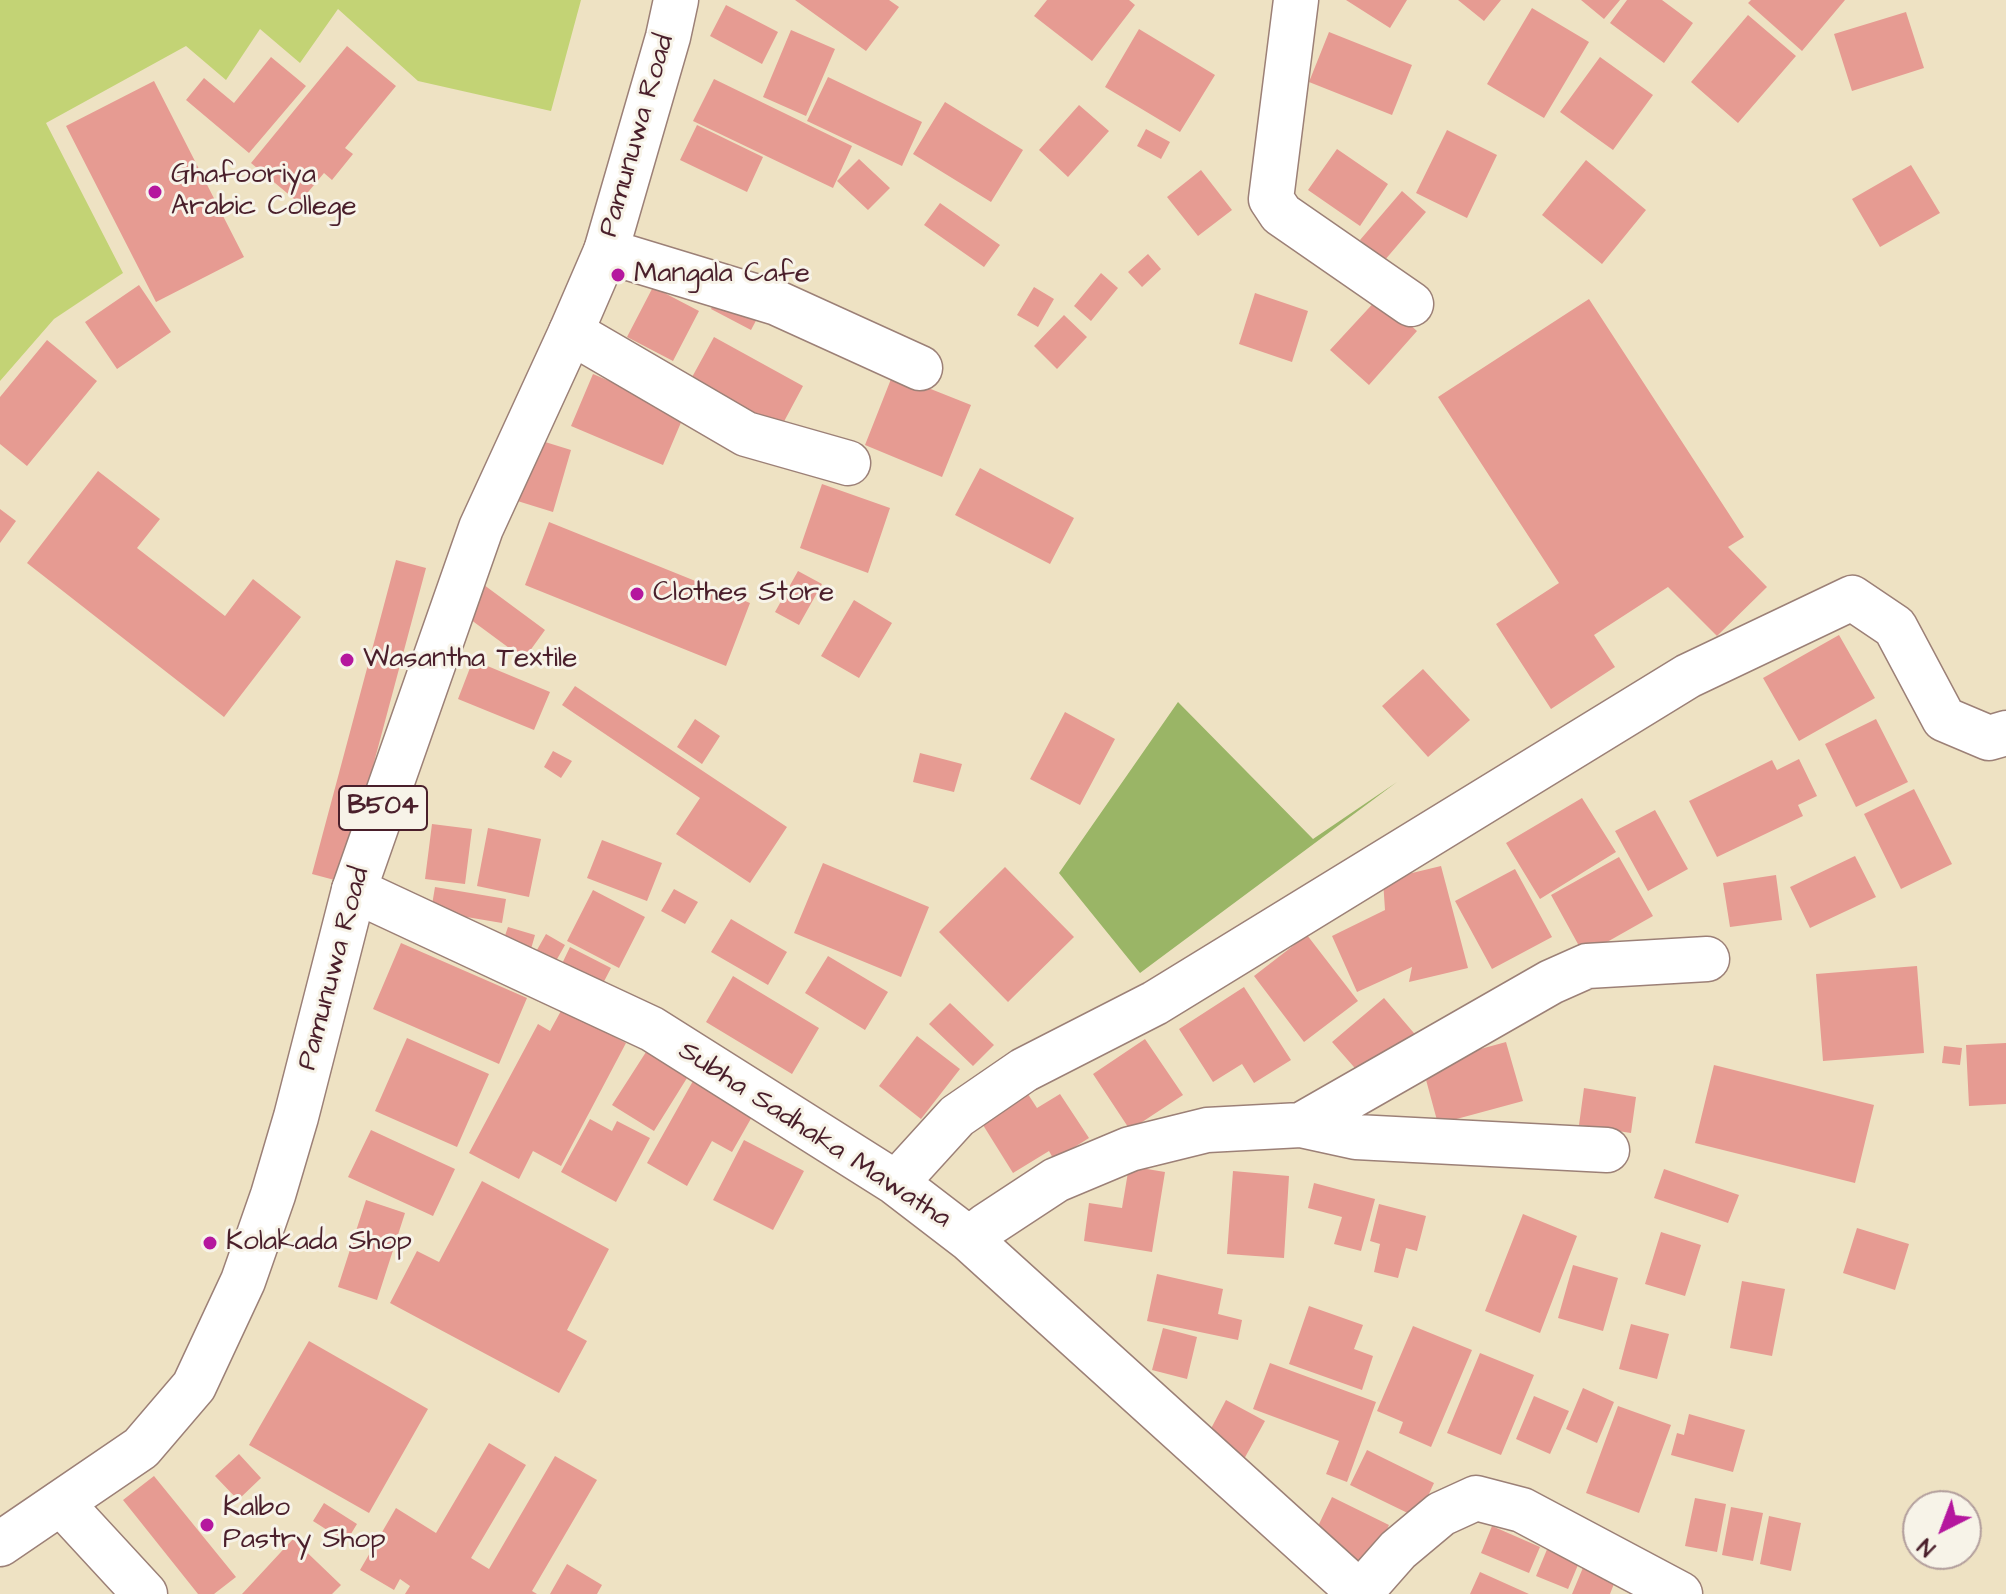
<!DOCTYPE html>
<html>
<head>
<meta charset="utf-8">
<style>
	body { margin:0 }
	#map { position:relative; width:2006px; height:1594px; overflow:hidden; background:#eee2c3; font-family:"Architects Daughter",sans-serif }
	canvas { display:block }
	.north { position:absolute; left:1902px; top:1490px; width:80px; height:80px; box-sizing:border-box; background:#f7f3e8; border:2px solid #b29e9c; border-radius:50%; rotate:222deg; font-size:22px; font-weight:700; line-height:32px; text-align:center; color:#4a1f2b }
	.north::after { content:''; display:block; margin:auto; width:28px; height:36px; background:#b5179e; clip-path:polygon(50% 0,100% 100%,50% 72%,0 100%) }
</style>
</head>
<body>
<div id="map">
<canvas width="2006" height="1594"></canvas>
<div class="north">N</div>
</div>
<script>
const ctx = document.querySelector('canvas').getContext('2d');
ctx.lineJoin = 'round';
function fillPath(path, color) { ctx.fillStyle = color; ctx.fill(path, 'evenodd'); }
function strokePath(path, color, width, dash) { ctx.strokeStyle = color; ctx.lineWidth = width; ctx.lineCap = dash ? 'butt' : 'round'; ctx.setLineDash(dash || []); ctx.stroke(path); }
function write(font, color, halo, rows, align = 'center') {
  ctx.font = font + ' "Architects Daughter",sans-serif'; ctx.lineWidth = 6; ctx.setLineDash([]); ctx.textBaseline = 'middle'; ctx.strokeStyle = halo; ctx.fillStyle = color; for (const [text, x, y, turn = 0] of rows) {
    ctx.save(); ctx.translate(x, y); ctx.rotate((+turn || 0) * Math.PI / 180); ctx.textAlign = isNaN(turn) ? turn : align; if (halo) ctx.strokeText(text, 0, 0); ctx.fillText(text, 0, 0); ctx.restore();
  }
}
fillPath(new Path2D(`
	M0,0H581L551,111L418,81L338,9L300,63L260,29L226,80L186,46L46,123L123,273L54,319L0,381Z`), '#c3d375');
fillPath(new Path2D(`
	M1178,702L1313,839L1397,782L1140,973L1059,873Z`), '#9ab566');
fillPath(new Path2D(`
	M795,0H889L899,7L866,51Z
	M1047,0H1129L1135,5L1092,61L1034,16Z
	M1346,0H1407L1390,28Z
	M1458,0H1501L1484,21Z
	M1581,0H1620L1604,19Z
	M1627,0H1662L1693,23L1664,63L1610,23Z
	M1751,0H1845L1802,51L1748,3Z
	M726,5L778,32L762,64L710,36Z
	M1532,8L1589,42L1544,118L1487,84Z
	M1906,12L1924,68L1852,91L1834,34Z
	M1748,15L1796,56L1738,123L1691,82Z
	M1139,29L1215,75L1180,132L1105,87Z
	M791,30L835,49L806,116L763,97Z
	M1329,32L1412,65L1392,115L1309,82Z
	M347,46L396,86L345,148L353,154L332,180L324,173L299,203L251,163Z
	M271,57L306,86L249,153L186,100L204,78L234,103Z
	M1600,57L1653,95L1613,150L1560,112Z
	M828,77L922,122L902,166L807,121Z
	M714,79L852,146L833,188L693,121Z
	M154,81L244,257L156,302L66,126Z
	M945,102L1023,150L991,202L913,154Z
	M1079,105L1109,131L1068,177L1039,150Z
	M697,125L763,157L747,192L680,160Z
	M1146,129L1170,142L1161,159L1137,146Z
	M1447,130L1497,155L1467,218L1416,193Z
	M1337,149L1388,184L1360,226L1308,190Z
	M859,159L890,188L868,210L837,181Z
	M1586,160L1646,210L1602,264L1542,215Z
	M1911,165L1940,213L1880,247L1852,199Z
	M1201,170L1232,210L1198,236L1167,197Z
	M1402,191L1426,212L1384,261L1360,240Z
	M940,203L1000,245L984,267L924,225Z
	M1148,254L1161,269L1142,287L1128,272Z
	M1101,273L1118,288L1091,321L1074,306Z
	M139,285L171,332L117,369L85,322Z
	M653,287L699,311L673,361L627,337Z
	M1034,287L1054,299L1038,327L1017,315Z
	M1255,293L1308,311L1292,362L1239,344Z
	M719,294L759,315L751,330L711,309Z
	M1379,297L1417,331L1369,385L1330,350Z
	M1589,299L1744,537L1728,547L1767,587L1717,636L1668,587L1594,635L1615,667L1551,709L1496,624L1559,583L1438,397Z
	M1064,315L1087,337L1057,369L1034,346Z
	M714,337L803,386L780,429L691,379Z
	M47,340L97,381L27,466L0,444V397Z
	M593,374L685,413L663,465L571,426Z
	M893,374L971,405L942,477L865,445Z
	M529,437L571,450L553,512L511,499Z
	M980,468L1074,518L1050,564L955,515Z
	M98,471L160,519L137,548L225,616L253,579L301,617L224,717L27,563Z
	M822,484L890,508L868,573L800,548Z
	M0,509L16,521L0,543Z
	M549,522L750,603L726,666L525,585Z
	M396,560L426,568L342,882L312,874Z
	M798,571L822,584L799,625L775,612Z
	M480,582L545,630L524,659L459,611Z
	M854,600L892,623L859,678L821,656Z
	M1839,635L1875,698L1799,741L1763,678Z
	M473,660L550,692L534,730L458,699Z
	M1423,669L1470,720L1428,757L1382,706Z
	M575,686L787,827L750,883L676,834L700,798L562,705Z
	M1065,712L1115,739L1080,805L1030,779Z
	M695,719L720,736L702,764L677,747Z
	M1876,719L1908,782L1856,807L1825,744Z
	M553,751L572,761L561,778L544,767Z
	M920,753L962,764L954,792L913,782Z
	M1799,759L1817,796L1798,805L1803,816L1717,857L1689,801L1772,760L1777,770Z
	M1914,789L1952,864L1901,889L1864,814Z
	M1582,798L1616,852L1540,899L1506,843Z
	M1655,810L1688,869L1648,891L1615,831Z
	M432,824L472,829L465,884L425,879Z
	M488,828L541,839L529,897L477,886Z
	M602,840L662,863L647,901L587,878Z
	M1855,856L1876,897L1810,928L1790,887Z
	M1619,857L1653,916L1584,955L1551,895Z
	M823,863L929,907L901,977L794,933Z
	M1441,866L1468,968L1409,982L1412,967L1357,992L1332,936L1385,910L1383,880Z
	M1005,867L1074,937L1008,1002L939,932Z
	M1515,869L1552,937L1492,969L1455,901Z
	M1776,875L1782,920L1730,927L1723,883Z
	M435,887L506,899L502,923L431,911Z
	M674,889L698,902L685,924L661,911Z
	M593,890L645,917L619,968L567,941Z
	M731,919L787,952L768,985L711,952Z
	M508,927L535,935L529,956L501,947Z
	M546,934L565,945L552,968L533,957Z
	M1307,935L1358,1001L1304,1042L1254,976Z
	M401,943L527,998L499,1064L373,1009Z
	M570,947L611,968L599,991L559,970Z
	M828,956L888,992L865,1030L805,993Z
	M1917,966L1924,1053L1823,1061L1816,974Z
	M733,976L819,1028L792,1074L706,1022Z
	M1244,987L1291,1060L1254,1083L1242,1064L1213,1082L1179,1029Z
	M1384,998L1419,1039L1368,1083L1332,1042Z
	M950,1003L994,1045L973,1066L929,1024Z
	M562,1009L626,1043L561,1166L533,1151L519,1179L469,1153L538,1024L550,1031Z
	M917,1036L960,1069L921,1119L879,1086Z
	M407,1038L489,1074L457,1147L375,1111Z
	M1145,1039L1183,1095L1130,1130L1093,1074Z
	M1506,1042L1523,1101L1438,1124L1422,1065Z
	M2006,1043V1104L1969,1106L1966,1045Z
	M1944,1046L1962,1048L1960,1065L1942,1063Z
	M646,1052L687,1078L654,1131L612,1105Z
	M1714,1065L1874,1105L1855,1183L1695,1143Z
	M693,1081L753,1115L732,1152L712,1141L687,1186L647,1163Z
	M1024,1088L1037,1108L1060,1094L1089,1138L1054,1160L1049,1151L1013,1173L978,1117Z
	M1584,1088L1636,1097L1631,1133L1579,1125Z
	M590,1119L612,1131L617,1121L650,1138L616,1202L561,1172Z
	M371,1130L455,1169L433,1216L348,1177Z
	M744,1140L804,1171L773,1230L713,1200Z
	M1129,1166L1165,1172L1152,1252L1084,1241L1089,1203L1122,1208Z
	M1664,1169L1739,1195L1728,1223L1654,1198Z
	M1233,1171L1289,1176L1284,1258L1227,1254Z
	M482,1181L609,1249L567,1330L587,1341L559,1393L390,1303L417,1251L439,1262Z
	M1314,1183L1375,1199L1361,1251L1334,1244L1342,1217L1308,1208Z
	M366,1200L405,1213L377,1300L338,1287Z
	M1379,1204L1426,1216L1417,1251L1406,1248L1398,1278L1374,1272L1380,1244L1370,1241Z
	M1523,1214L1577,1236L1540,1333L1485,1311Z
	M1857,1228L1909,1244L1895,1290L1843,1273Z
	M1661,1232L1701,1245L1685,1296L1645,1284Z
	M1573,1265L1618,1278L1603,1331L1558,1318Z
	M1157,1274L1223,1289L1218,1314L1242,1320L1238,1340L1147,1321Z
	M1742,1281L1785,1289L1772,1356L1730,1348Z
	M1309,1306L1363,1325L1354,1349L1373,1356L1362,1390L1289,1364Z
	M1631,1324L1669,1334L1657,1379L1619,1369Z
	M1413,1326L1472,1350L1431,1447L1399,1433L1403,1422L1377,1411Z
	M1163,1328L1197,1337L1187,1379L1152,1370Z
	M309,1341L428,1409L369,1513L249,1445Z
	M1480,1353L1534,1375L1501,1455L1447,1433Z
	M1270,1363L1376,1402L1347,1482L1326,1474L1339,1441L1253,1409Z
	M1583,1388L1614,1402L1597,1443L1566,1429Z
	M1534,1396L1569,1411L1550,1454L1516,1439Z
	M1226,1400L1265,1421L1243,1461L1205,1440Z
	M1618,1406L1671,1425L1639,1513L1586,1493Z
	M1689,1414L1745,1430L1733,1472L1671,1455L1677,1433L1684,1435Z
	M489,1443L526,1465L471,1558L489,1569L555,1456L597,1480L532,1591L537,1594H405L410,1586L400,1579L394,1590L360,1570L396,1508L436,1533Z
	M1367,1450L1434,1483L1418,1518L1350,1485Z
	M239,1454L261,1478L238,1500L215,1476Z
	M154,1476L236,1577L214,1594H198L123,1500Z
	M1332,1497L1389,1525L1367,1572L1309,1545Z
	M1695,1498L1726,1504L1717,1552L1685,1546Z
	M324,1503L357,1524L346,1542L313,1521Z
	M1731,1507L1763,1513L1753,1561L1722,1555Z
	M1769,1516L1801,1523L1791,1571L1760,1564Z
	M1492,1526L1540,1547L1529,1573L1481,1553Z
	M1553,1535L1585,1548L1568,1589L1536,1576Z
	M293,1539L341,1585L332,1594H242Z
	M1587,1558L1619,1571L1610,1594H1572Z
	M567,1564L602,1585L597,1594H550Z
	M1480,1572L1529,1594H1470Z`), '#e69b92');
const minor = new Path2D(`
	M1296,0L1271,199L1281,214L1411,304
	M606,251L777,303L920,368
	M571,332L746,434L848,463
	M354,890L652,1029L896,1183L969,1239L1361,1594
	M1301,1125L1356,1137L1607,1150
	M896,1183L957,1116L1024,1070L1155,1003L1688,676L1852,598L1895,627L1944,719L1989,738L2006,733
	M969,1239L986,1226L1056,1180L1130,1149L1207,1130L1301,1125L1551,982L1587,966L1707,959
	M61,1503L145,1594
	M1360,1593L1398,1550L1441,1514L1476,1498L1522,1510L1680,1594`);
const major = new Path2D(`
	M0,1544L141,1448L194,1386L243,1281L273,1195L296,1117L354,890L481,528L571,332L606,251L668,37L676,0`);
strokePath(minor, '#9c8077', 47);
strokePath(major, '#9c8077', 47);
strokePath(minor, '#fff', 44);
strokePath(major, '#fff', 44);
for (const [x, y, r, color] of [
	[155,192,8,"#b5179e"],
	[618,275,8,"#b5179e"],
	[637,594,8,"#b5179e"],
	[347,660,8,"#b5179e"],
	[210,1243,8,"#b5179e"],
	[207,1525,8,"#b5179e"]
]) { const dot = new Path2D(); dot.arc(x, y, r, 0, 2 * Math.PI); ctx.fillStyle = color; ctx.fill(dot); strokePath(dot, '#f7f3e8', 3); }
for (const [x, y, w] of [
	[383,808,88]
]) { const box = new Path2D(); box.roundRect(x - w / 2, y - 22, w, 44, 6); ctx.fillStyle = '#f7f3e8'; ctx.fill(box); strokePath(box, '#4a1f2b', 2); }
write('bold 26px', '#4a1f2b', null, [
	["B504",383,808]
]);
write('28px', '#4a1f2b', '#f7f3e8', [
	["Pamunuwa Road",638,136,-74],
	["Pamunuwa Road",335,969,-75],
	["Subha Sadhaka Mawatha",814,1136,33]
]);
write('28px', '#4a1f2b', '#f7f3e8', [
	["Ghafooriya",171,176],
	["Arabic College",171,208],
	["Mangala Cafe",634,275],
	["Clothes Store",653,594],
	["Wasantha Textile",363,660],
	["Kolakada Shop",226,1243],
	["Kalbo",223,1509],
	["Pastry Shop",223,1541]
], 'left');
</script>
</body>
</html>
